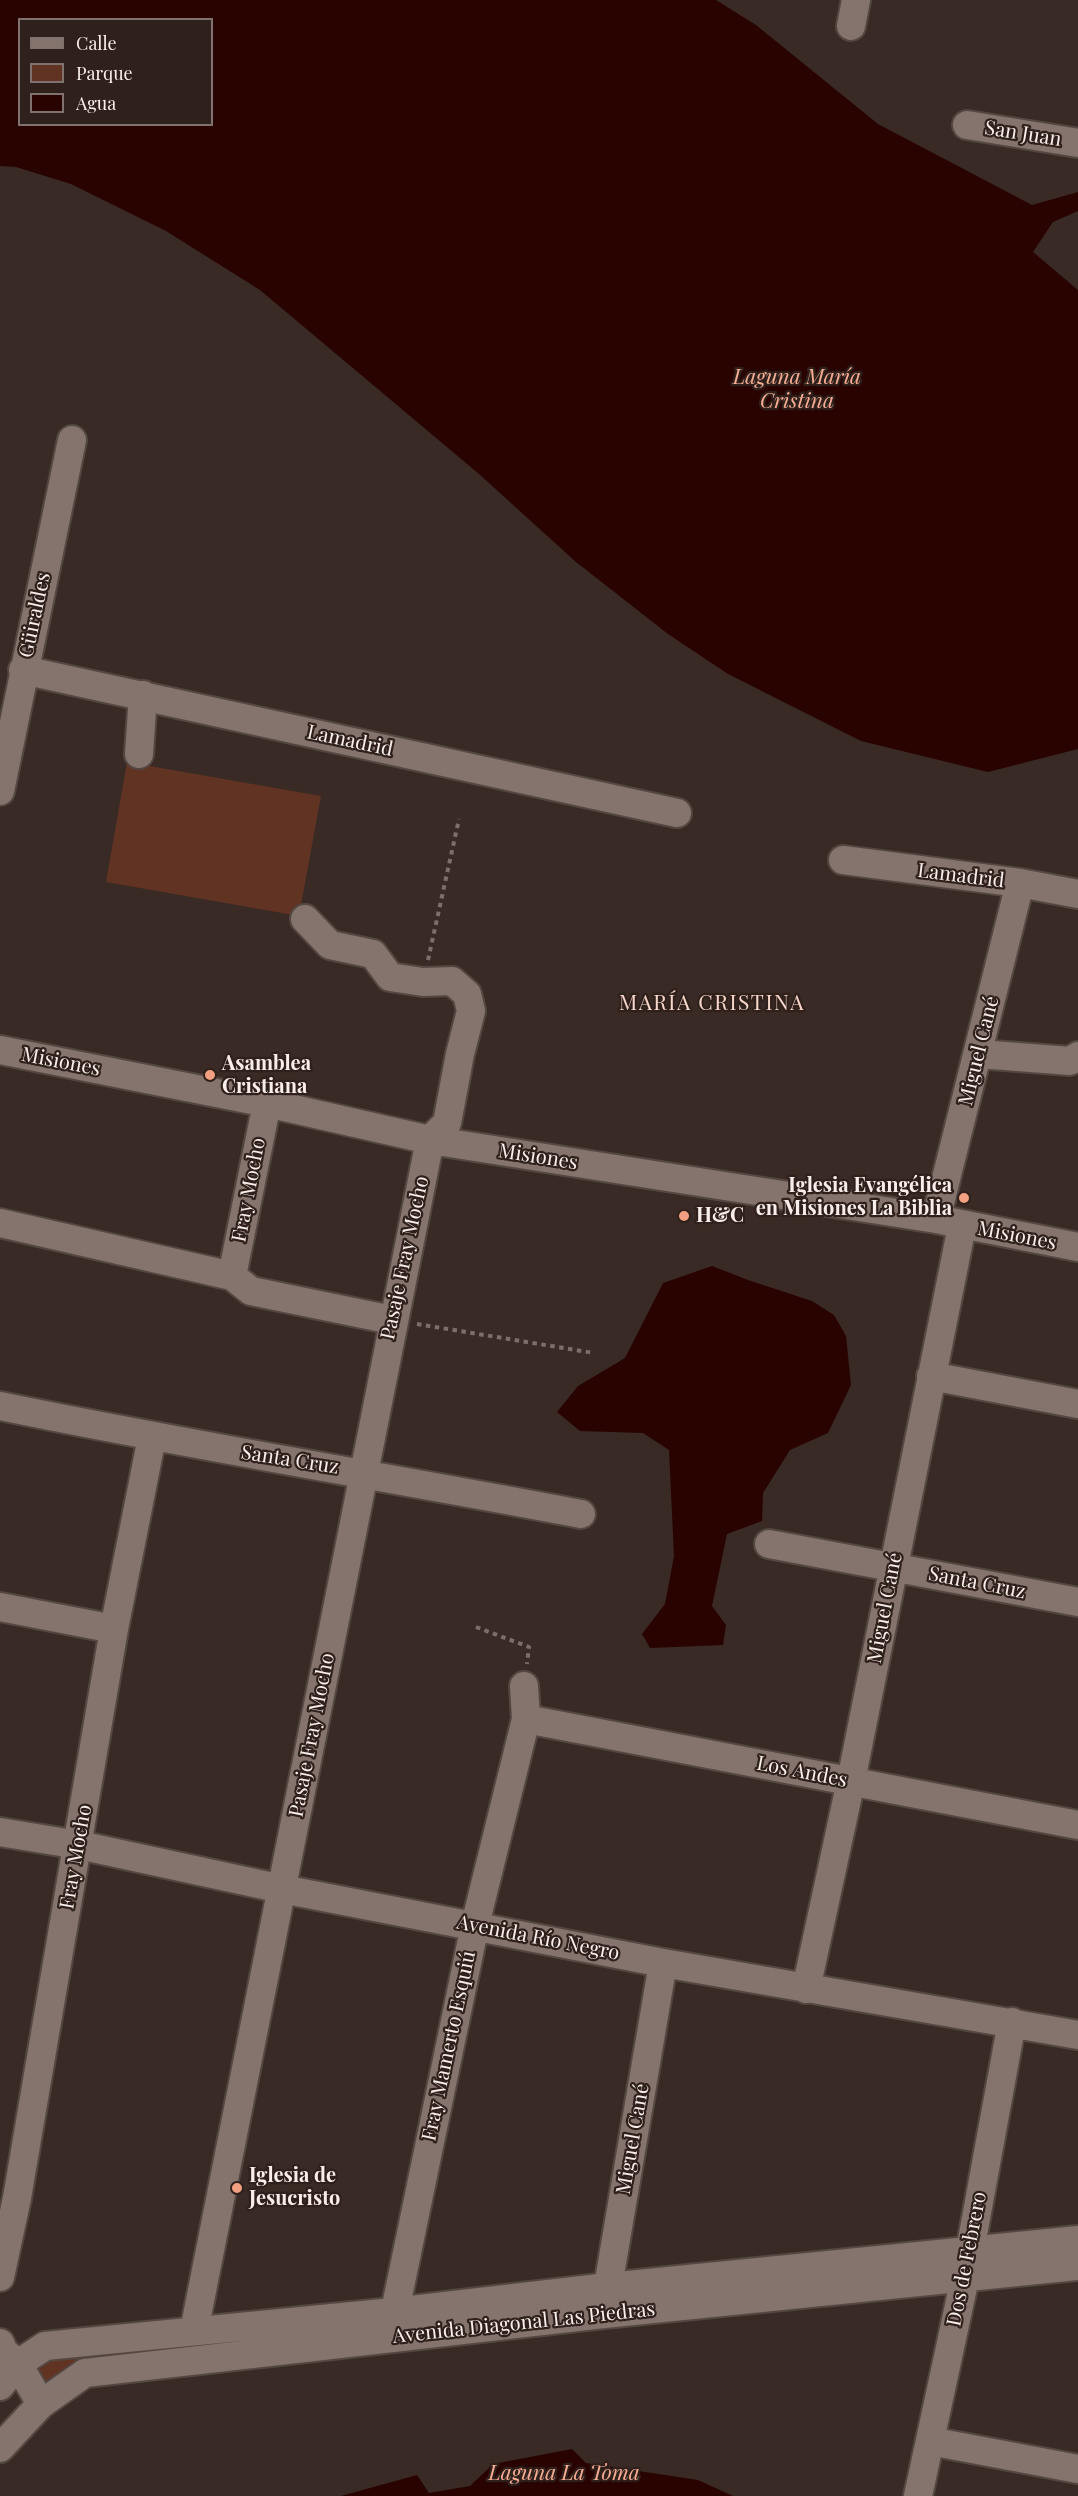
<!DOCTYPE html>
<html>
<head>
<meta charset="utf-8">
<style>
	body { margin:0 }
	#map { position:relative; width:1078px; height:2496px; overflow:hidden; background:#392a25; font-family:"Playfair Display",serif }
	canvas { display:block }
	.legend { position:absolute; left:18px; top:18px; width:195px; height:108px; box-sizing:border-box; background:#2f201b; border:2px solid #80726e; margin:0; padding:8px 10px; list-style:none; font-size:18px; color:#f9eeeb }
	.legend li { display:flex; align-items:center; gap:12px; height:30px }
	.legend b { width:30px; border:2px solid #80726e }
</style>
</head>
<body>
<div id="map">
<canvas width="1078" height="2496"></canvas>
<ul class="legend">
<li><b style="height:8px;background:#85736d"></b>Calle</li>
<li><b style="height:16px;background:#603322"></b>Parque</li>
<li><b style="height:16px;background:#290300"></b>Agua</li>
</ul>
</div>
<script>
const ctx = document.querySelector('canvas').getContext('2d');
ctx.lineJoin = 'round';
function fillPath(path, color) { ctx.fillStyle = color; ctx.fill(path, 'evenodd'); }
function strokePath(path, color, width, dash) { ctx.strokeStyle = color; ctx.lineWidth = width; ctx.lineCap = dash ? 'butt' : 'round'; ctx.setLineDash(dash || []); ctx.stroke(path); }
function write(font, color, halo, rows, align = 'center') {
  ctx.font = font + ' "Playfair Display",serif'; ctx.lineWidth = 4.5; ctx.setLineDash([]); ctx.textBaseline = 'middle'; ctx.strokeStyle = halo; ctx.fillStyle = color; for (const [text, x, y, turn = 0] of rows) {
    ctx.save(); ctx.translate(x, y); ctx.rotate((+turn || 0) * Math.PI / 180); ctx.textAlign = isNaN(turn) ? turn : align; if (halo) ctx.strokeText(text, 0, 0); ctx.fillText(text, 0, 0); ctx.restore();
  }
}
fillPath(new Path2D(`
	M127,762L321,796L299,916L106,882Z
	M374,2324L77,2362L43,2383L32,2366L38,2359Z`), '#603322');
fillPath(new Path2D(`
	M0,0H716L756,25L878,124L1032,205L1078,192V211L1053,222L1033,252L1078,290V749L988,772L861,741L728,674L668,634L576,562L479,474L260,290L166,231L71,184L16,167L0,166ZM20,20H212V124H20Z
	M712,1266L748,1280L812,1301L834,1315L846,1336L851,1385L828,1433L790,1450L763,1493L762,1521L727,1534L712,1606L726,1625L723,1645L650,1648L642,1634L665,1604L674,1556L669,1450L643,1433L580,1431L557,1412L578,1386L625,1358L663,1283Z
	M572,2449L586,2463L698,2480L733,2496H341L417,2475L429,2493L470,2486L493,2464Z`), '#290300');
const minor = new Path2D(`
	M851,26L856,0
	M967,125L1078,143
	M23,670L677,813
	M139,754L143,695
	M0,791L72,440
	M843,860L1020,883L1078,894
	M0,1050L267,1103L430,1140L936,1219L1078,1247
	M979,1054L1070,1061L1078,1056
	M936,1219L1020,883
	M0,1223L232,1276L251,1291L392,1320
	M232,1276L267,1103
	M931,1376L1078,1404
	M0,1406C193,1446 387,1477 581,1514
	M769,1544L1078,1602
	M0,1607L114,1629
	M526,1719L1078,1825
	M0,1832L79,1845L282,1889L663,1963L1078,2035
	M806,1989L851,1781L962,1226
	M0,2277L17,2198L114,1629L152,1437
	M605,2304L663,1963
	M391,2330L475,1925L526,1719L524,1686
	M194,2331L430,1140L447,1123L460,1054L471,1011L467,994L452,981L423,982L390,977L373,954L330,945L305,919
	M0,2343L4,2352L18,2364L41,2404
	M0,2386L18,2364L45,2346L393,2312L608,2287L1078,2240
	M930,2441L1078,2469
	M0,2448L41,2404L85,2373L604,2314L1078,2266
	M918,2496L965,2278L1012,2022`);
strokePath(minor, '#544742', 32);
strokePath(new Path2D(`
	M428,960L459,819
	M417,1324L594,1353
	M476,1627L529,1647L527,1664`), '#7c6f6b', 4, [4.5, 4.5]);
strokePath(minor, '#85736d', 28);
for (const [x, y, r, color] of [
	[210,1075,6,"#f3a082"],
	[964,1198,6,"#f3a082"],
	[684,1216,6,"#f3a082"],
	[237,2188,6,"#f3a082"]
]) { const dot = new Path2D(); dot.arc(x, y, r, 0, 2 * Math.PI); ctx.fillStyle = color; ctx.fill(dot); strokePath(dot, '#2f201b', 2); }
write('20px', '#f9eeeb', '#2f201b', [
	["San Juan",1023,134,9],
	["Güiraldes",35,615,-78],
	["Lamadrid",350,741,12],
	["Lamadrid",961,876,7],
	["Miguel Cané",979,1051,-76],
	["Misiones",61,1062,11],
	["Misiones",538,1157,9],
	["Fray Mocho",249,1190,-79],
	["Misiones",1017,1236,11],
	["Pasaje Fray Mocho",405,1258,-78],
	["Santa Cruz",290,1460,9],
	["Santa Cruz",977,1583,11],
	["Miguel Cané",885,1608,-79],
	["Pasaje Fray Mocho",312,1735,-79],
	["Los Andes",802,1772,11],
	["Fray Mocho",76,1857,-80],
	["Avenida Río Negro",538,1938,11],
	["Fray Mamerto Esquiú",449,2046,-78],
	["Miguel Cané",633,2139,-80],
	["Dos de Febrero",967,2259,-79],
	["Avenida Diagonal Las Piedras",524,2323,-6]
]);
write('bold 20px', '#f9eeeb', '#2f201b', [
	["Asamblea",222,1064],
	["Cristiana",222,1087],
	["Iglesia Evangélica",952,1186,"right"],
	["en Misiones La Biblia",952,1209,"right"],
	["H&C",696,1216],
	["Iglesia de",249,2176],
	["Jesucristo",249,2199]
], 'left');
write('italic 21px', '#f6ad93', '#2f201b', [
	["Laguna María",797,377],
	["Cristina",797,401],
	["Laguna La Toma",564,2473]
]);
ctx.letterSpacing = '1.5px';
write('21px', '#f7d7cb', '#2f201b', [
	["MARÍA CRISTINA",712,1003]
]);
ctx.letterSpacing = '0px';
</script>
</body>
</html>
